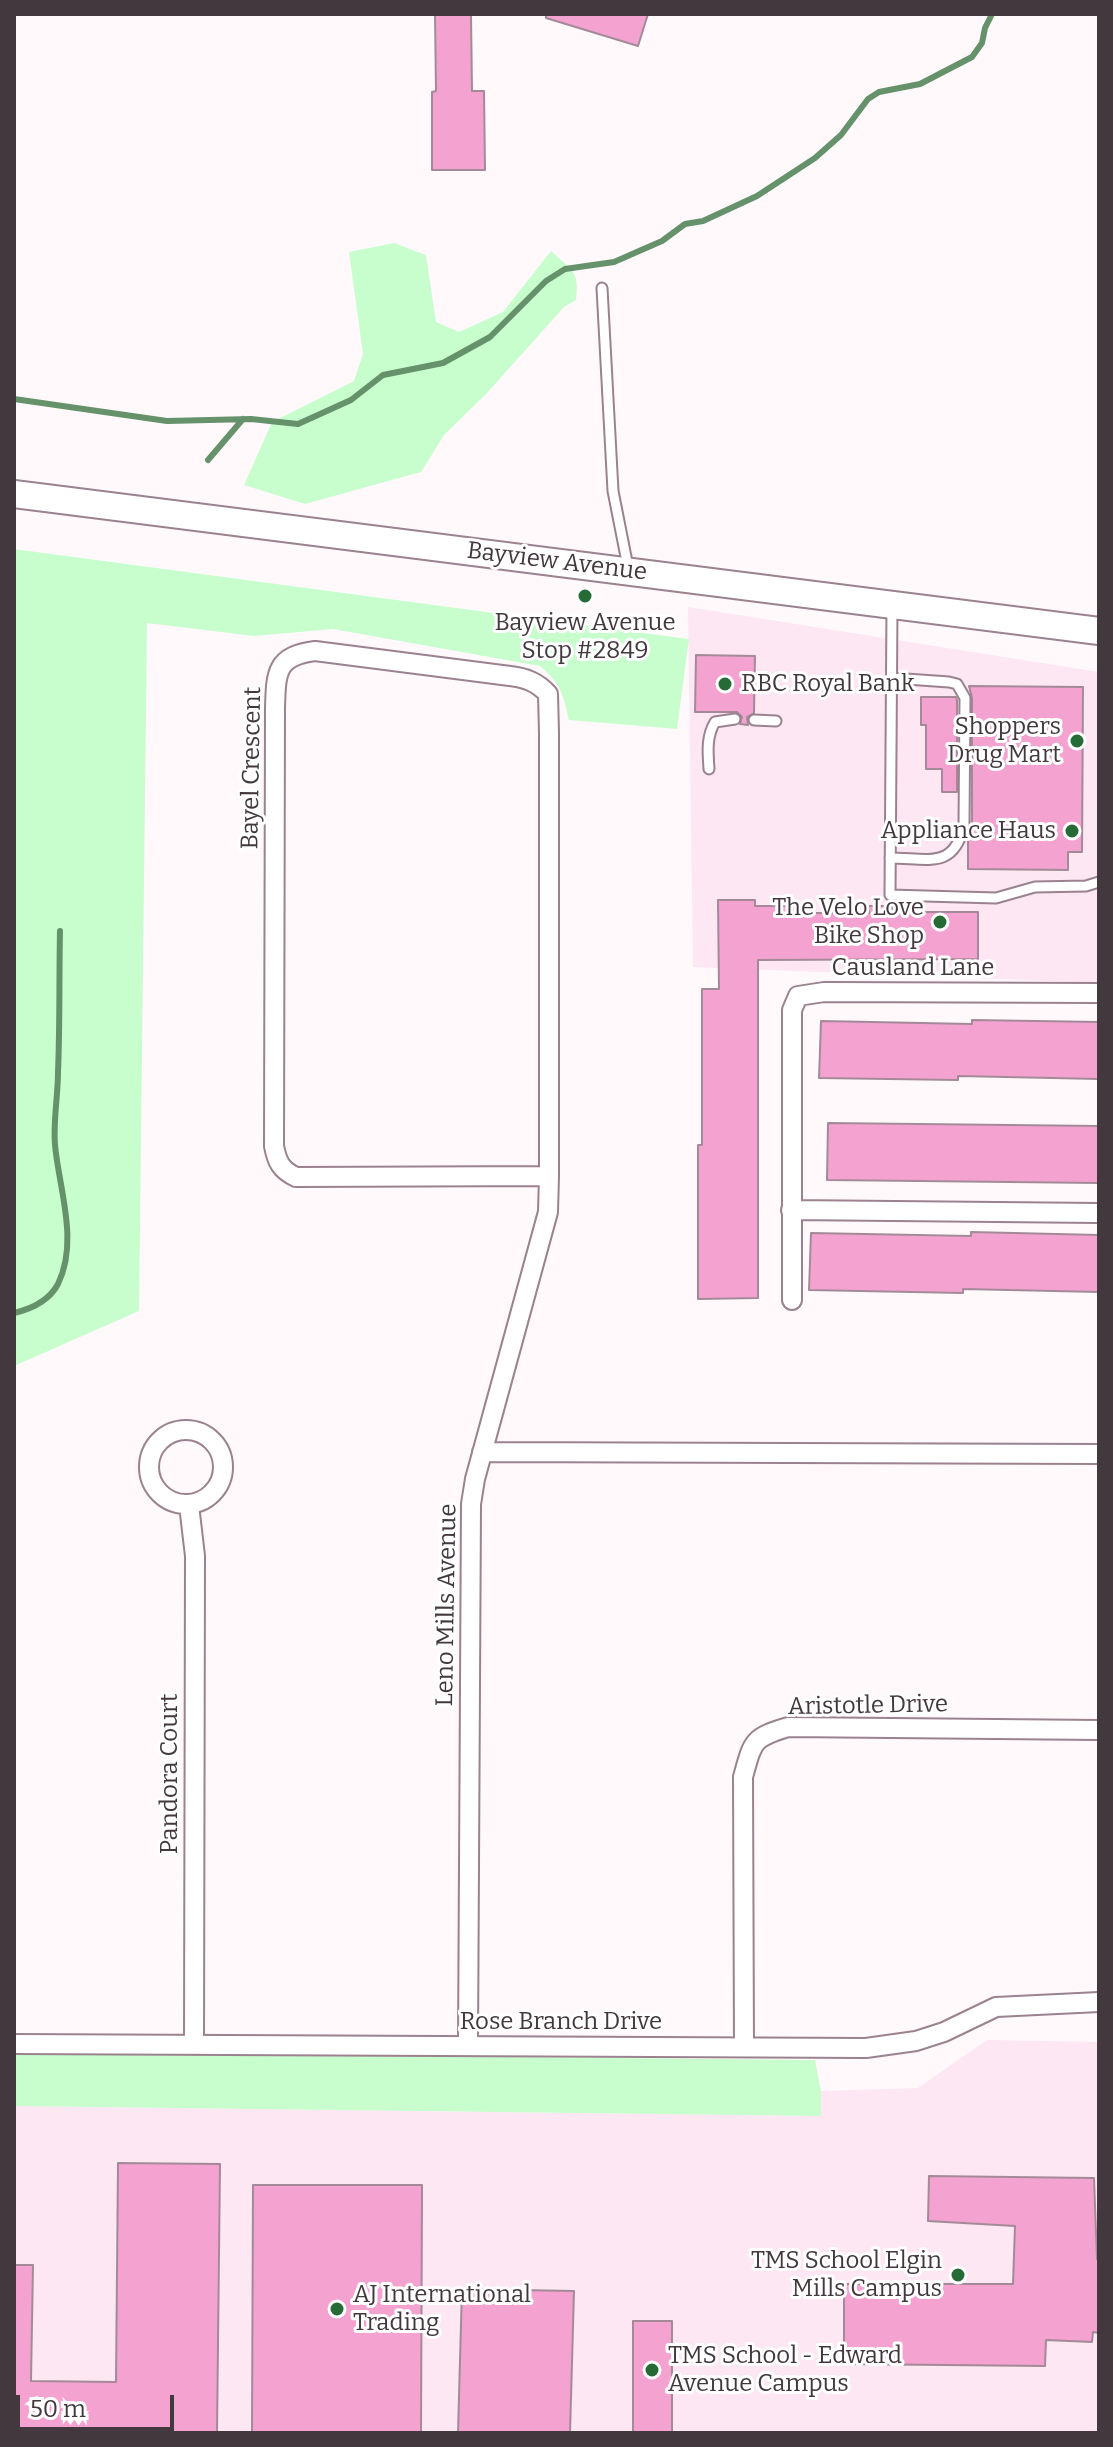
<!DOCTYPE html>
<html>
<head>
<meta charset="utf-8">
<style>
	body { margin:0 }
	#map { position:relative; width:1113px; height:2447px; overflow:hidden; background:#fff9fc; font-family:Bitter,serif }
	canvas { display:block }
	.frame { position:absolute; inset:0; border:16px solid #43383e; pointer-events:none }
	.scale { position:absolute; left:16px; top:2395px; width:158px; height:36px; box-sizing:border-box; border:4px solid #43383e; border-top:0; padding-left:10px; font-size:24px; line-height:28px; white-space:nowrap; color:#43383e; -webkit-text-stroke:6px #fff; paint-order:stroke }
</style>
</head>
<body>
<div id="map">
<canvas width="1113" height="2447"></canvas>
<div class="frame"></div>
<div class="scale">50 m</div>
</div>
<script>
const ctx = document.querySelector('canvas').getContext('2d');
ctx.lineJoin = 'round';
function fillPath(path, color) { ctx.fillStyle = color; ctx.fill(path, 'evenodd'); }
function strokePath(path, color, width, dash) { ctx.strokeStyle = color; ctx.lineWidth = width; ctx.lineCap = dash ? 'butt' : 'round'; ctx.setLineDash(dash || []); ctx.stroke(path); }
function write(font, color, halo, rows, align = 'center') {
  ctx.font = font + ' Bitter,serif'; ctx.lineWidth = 6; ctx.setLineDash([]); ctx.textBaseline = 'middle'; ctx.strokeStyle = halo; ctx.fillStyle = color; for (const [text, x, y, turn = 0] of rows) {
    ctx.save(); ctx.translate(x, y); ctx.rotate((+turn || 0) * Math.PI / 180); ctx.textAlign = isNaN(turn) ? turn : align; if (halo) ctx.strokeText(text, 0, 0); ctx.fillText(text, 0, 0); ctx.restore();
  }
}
fillPath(new Path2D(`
	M688,607L1099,672V983L693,967Z
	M987,2040L1099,2042V2433H14V2106L820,2116L821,2091L918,2088Z`), '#fce7f2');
fillPath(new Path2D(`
	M394,243L426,255L436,322L459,332L503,312L551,251C571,270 580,270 576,300L564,307L487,393L444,435L421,472L305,504L244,485L272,422L354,381L363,354L349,252Z
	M14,549L689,639L677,729L569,720C563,694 561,684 540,666L333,629L254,636L147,623L139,1311L14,1366Z
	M14,2052L815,2060L821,2091V2116L14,2106Z`), '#c8fdce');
strokePath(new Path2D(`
	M14,399L167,421L251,419L298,424L351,400L383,375L443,363L490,337L546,281L565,269L614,262L662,241L685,224L703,221L757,196L815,158L841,135L868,99L879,92L920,84L972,57L982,43L985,28L992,14
	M208,460L243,419
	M14,1313C31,1309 49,1301 58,1284C79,1241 59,1189 55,1145C53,1121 58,1096 58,1072C60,1025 59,978 60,931`), '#65926a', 6);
const building = new Path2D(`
	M435,14H471L472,91H484L485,170H432V92L436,91Z
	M546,14H648L638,46L546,18Z
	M696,655L755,656L754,713L747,717L748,725L740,724L742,717L737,712H695Z
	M969,686L1083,687L1082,852H1068V870L968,869V838L972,825V698Z
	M921,697H956L957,700V792H942V769H926V725H921Z
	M718,900H755V906H794V913H869V906H892V912H978V959L758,960V1298L698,1299V1145H702V989H719Z
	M972,1020L1099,1022V1079L958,1076V1080L819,1078L821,1021L972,1024Z
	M828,1123L1099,1126V1183L827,1180Z
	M971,1232L1099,1235V1292L963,1289V1293L809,1290L811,1233L971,1236Z
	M118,2163L220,2164L217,2433H14V2265H33L31,2381L116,2382Z
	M929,2176L1094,2178L1097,2259L1099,2260V2333L1093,2332L1092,2342L1046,2340L1045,2366L844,2364V2284H1013L1015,2226L928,2221Z
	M253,2185H422L421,2433H252Z
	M462,2289L574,2291L570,2433H458Z
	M633,2321H672V2433H633Z`);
fillPath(building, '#f4a3d1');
strokePath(building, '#a48a98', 2);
const service = new Path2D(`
	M602,288L613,491L628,567
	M892,606L890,895L996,898L1035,887L1086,886L1099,882
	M754,720L776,721
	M709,769C708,753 706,737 715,722L735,719
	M890,858C928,858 954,870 964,825L965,698L957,684L949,682L892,678`);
const minor = new Path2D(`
	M791,1210L1099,1213
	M792,1300V1010L798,996L824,992L1099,993
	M149 1467a37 37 0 1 1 74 0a37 37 0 1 1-74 0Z
	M482,1452L1099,1454
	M189,1505L195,1556L194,2044
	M14,2044L866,2048L916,2041L944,2032L996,2007L1099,2002
	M468,2045L471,1504L475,1479L548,1212L549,1176V733L548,694C537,682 526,678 510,676L315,651C276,656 276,672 275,708L274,1146C277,1162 281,1170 296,1177L549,1176
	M744,2047L743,1777C753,1741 752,1738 788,1727L1099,1730`);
const secondary = new Path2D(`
	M14,494L1099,631`);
strokePath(service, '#9b828f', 13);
strokePath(minor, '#9b828f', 22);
strokePath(secondary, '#9b828f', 30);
strokePath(service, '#fff', 9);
strokePath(minor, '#fff', 18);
strokePath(secondary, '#fff', 26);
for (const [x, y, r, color] of [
	[585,596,8,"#266a35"],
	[725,684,8,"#266a35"],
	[1077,741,8,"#266a35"],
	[1072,831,8,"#266a35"],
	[940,922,8,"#266a35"],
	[958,2275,8,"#266a35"],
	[337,2309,8,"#266a35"],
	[652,2370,8,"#266a35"]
]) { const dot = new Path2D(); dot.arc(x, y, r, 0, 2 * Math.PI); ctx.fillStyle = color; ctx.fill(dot); strokePath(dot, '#fff', 3); }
write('24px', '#43383e', '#fff', [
	["Bayview Avenue",557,562,7],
	["Bayel Crescent",252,768,-89],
	["Causland Lane",913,968],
	["Leno Mills Avenue",447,1605,-89],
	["Aristotle Drive",868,1706,-1],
	["Pandora Court",170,1774,-90],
	["Rose Branch Drive",561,2022]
]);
write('24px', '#43383e', '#fff', [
	["Bayview Avenue",585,623,"center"],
	["Stop #2849",585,651,"center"],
	["RBC Royal Bank",741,684,"left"],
	["Shoppers",1061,727],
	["Drug Mart",1061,755],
	["Appliance Haus",1056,831],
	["The Velo Love",924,908],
	["Bike Shop",924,936],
	["TMS School Elgin",942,2261],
	["Mills Campus",942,2289],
	["AJ International",353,2295,"left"],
	["Trading",353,2323,"left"],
	["TMS School - Edward",668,2356,"left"],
	["Avenue Campus",668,2384,"left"]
], 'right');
</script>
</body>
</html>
